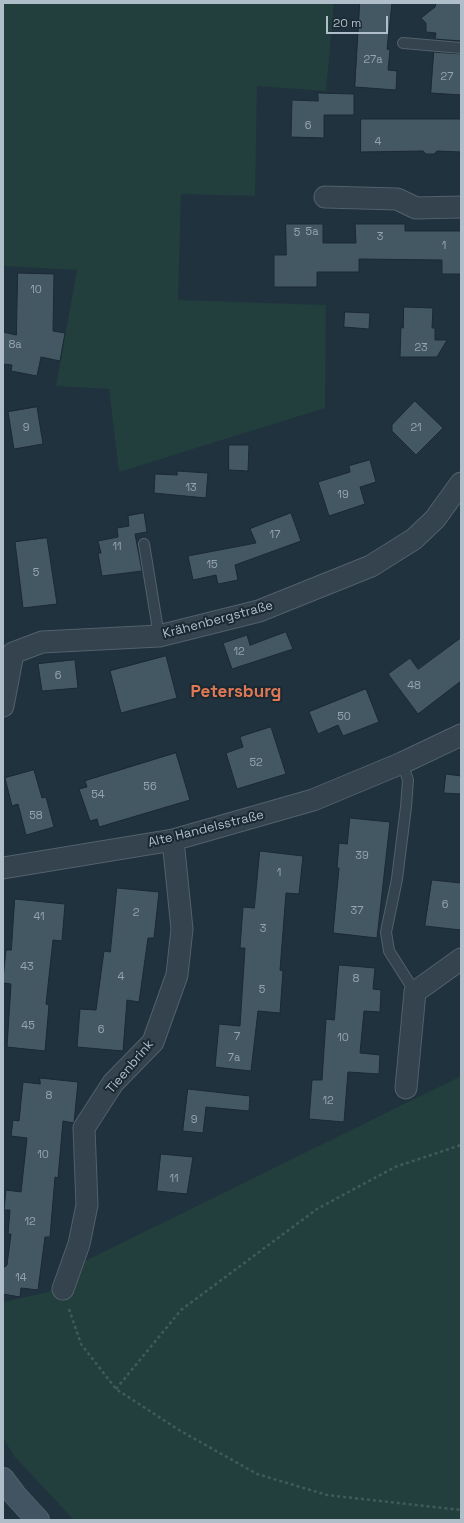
<!DOCTYPE html>
<html>
<head>
<meta charset="utf-8">
<style>
	body { margin:0 }
	#map { position:relative; width:464px; height:1523px; overflow:hidden; background:#20323e; font-family:"Space Grotesk",sans-serif }
	canvas { display:block }
	.frame { position:absolute; inset:0; border:4px solid #afbec9; pointer-events:none }
	.scale { position:absolute; left:326px; top:16px; width:62px; height:18px; box-sizing:border-box; border:2px solid #afbec9; border-top:0; padding-left:5px; font-size:12px; line-height:14px; white-space:nowrap; color:#afbec9; -webkit-text-stroke:3px #1a2832; paint-order:stroke }
</style>
</head>
<body>
<div id="map">
<canvas width="464" height="1523"></canvas>
<div class="frame"></div>
<div class="scale">20 m</div>
</div>
<script>
const ctx = document.querySelector('canvas').getContext('2d');
ctx.lineJoin = 'round';
function fillPath(path, color) { ctx.fillStyle = color; ctx.fill(path, 'evenodd'); }
function strokePath(path, color, width, dash) { ctx.strokeStyle = color; ctx.lineWidth = width; ctx.lineCap = dash ? 'butt' : 'round'; ctx.setLineDash(dash || []); ctx.stroke(path); }
function write(font, color, halo, rows, align = 'center') {
  ctx.font = font + ' "Space Grotesk",sans-serif'; ctx.lineWidth = 4; ctx.setLineDash([]); ctx.textBaseline = 'middle'; ctx.strokeStyle = halo; ctx.fillStyle = color; for (const [text, x, y, turn = 0] of rows) {
    ctx.save(); ctx.translate(x, y); ctx.rotate((+turn || 0) * Math.PI / 180); ctx.textAlign = isNaN(turn) ? turn : align; if (halo) ctx.strokeText(text, 0, 0); ctx.fillText(text, 0, 0); ctx.restore();
  }
}
fillPath(new Path2D(`
	M3,3H334L326,91L257,86L255,196L181,194L178,300L326,305L325,408L119,472L109,389L56,386L77,270L3,266Z
	M461,1076V1520H74L14,1456L3,1438V1302L48,1292L85,1261Z`), '#223e3d');
const building = new Path2D(`
	M360,3H392L387,49L390,50L388,70L397,71L396,90L355,87Z
	M436,3H461V41L435,39L436,33L426,32V23L421,18L435,7Z
	M434,52L461,54V95L431,93Z
	M318,93L354,94V115H324V138L291,137L292,100L318,101Z
	M361,119H461V152L437,151L434,154H426L423,151L361,152Z
	M286,224H323V243H356L355,224H405V231H461V274H442V260L359,259V272H317V287H274V255H286Z
	M18,273L54,274L53,331L65,333L60,361L41,357L37,376L11,371L12,365L3,364V332L16,335Z
	M404,307L433,308L432,328H435V340H447L437,357H400L401,327L403,328Z
	M345,312L370,313L369,329L344,327Z
	M415,401L443,428L416,455L392,431V425Z
	M37,407L43,444L14,449L8,412Z
	M229,445H249L248,471L229,470Z
	M370,460L376,482L360,487L365,504L329,516L318,482L350,472L349,466Z
	M177,471L208,473L206,498L154,493L155,474L177,475Z
	M144,513L147,532L135,534L142,571L102,576L98,553H101L98,541L118,537L117,528L129,526L128,516Z
	M291,513L301,541L235,565L238,580L218,584L216,575L193,580L188,556L256,543L250,529Z
	M47,538L57,604L23,608L15,542Z
	M286,632L293,649L232,669L223,643L247,635L250,645Z
	M461,638V681L418,714L388,674L410,658L418,669Z
	M166,656L177,698L121,713L110,671Z
	M75,660L78,688L42,691L38,664Z
	M366,689L379,722L343,736L338,725L318,734L309,712Z
	M271,727L286,774L237,789L226,753L243,747L240,737Z
	M176,753L190,800L99,827L97,819L90,821L79,789L87,787L85,781Z
	M34,770L42,798L46,797L54,827L26,835L18,804L12,806L5,778Z
	M446,774L461,776V794L444,793Z
	M350,818L390,822L377,938L333,933L339,868H337L339,843L347,844Z
	M260,851L303,856L299,894L286,893L280,970L283,971L280,1013L258,1011L251,1071L215,1067L219,1024L240,1026L245,948H240L243,907L254,908Z
	M432,880L461,883V930L425,926Z
	M117,888L159,892L154,938H148L139,1002L127,1000L123,1051L77,1047L80,1009L96,1010L104,951L110,952Z
	M15,899L65,904L62,941L53,940L46,1004L49,1005L45,1051L7,1047L11,984L3,983V979L6,950H11Z
	M339,965L375,968L373,989L381,990L380,1012L364,1011L360,1053L380,1055L379,1074L348,1072L344,1122L309,1119L312,1080H322L326,1019L334,1020Z
	M40,1078L78,1082L74,1123L63,1121L58,1178L55,1177L50,1237H45L38,1290L21,1288L20,1297L3,1294V1268L7,1265L11,1234H8L10,1210H4L6,1190L21,1192L27,1138L11,1136L13,1120L19,1121L23,1082L40,1084Z
	M188,1089L250,1096L249,1111L206,1107L203,1133L183,1131Z
	M161,1154L193,1157L187,1194L157,1191Z`);
fillPath(building, '#445864');
strokePath(building, '#1b2a34', 1);
const service = new Path2D(`
	M403,43L461,48
	M144,544L159,636
	M402,763L408,780L406,807L397,879L386,932L389,951L415,992`);
const minor = new Path2D(`
	M325,197L397,199L416,208L461,207
	M3,706L13,653L42,642L159,636L259,611L371,566L414,539L435,519L461,483
	M3,868L173,840L313,800L402,763L461,735
	M406,1088L415,992L461,959
	M63,1289L79,1244L87,1205L84,1128L113,1083L153,1042L177,975L182,929L173,840`);
const secondary = new Path2D(`
	M3,1479L15,1495L38,1520`);
strokePath(service, '#52616b', 12);
strokePath(minor, '#52616b', 23);
strokePath(secondary, '#52616b', 24);
strokePath(new Path2D(`
	M69,1309L81,1344L116,1389L179,1430L257,1474L327,1495L461,1510
	M116,1389L181,1310L317,1209L395,1167L461,1145`), '#405b59', 2.5, [3, 3]);
strokePath(service, '#34434d', 10);
strokePath(minor, '#34434d', 21);
strokePath(secondary, '#425361', 22);
write('11px', '#94a4b0', null, [
	["27a",373,60],
	["27",447,77],
	["6",308,126],
	["4",378,142],
	["5a",312,232],
	["5",297,233],
	["3",380,237],
	["1",444,246],
	["10",36,290],
	["8a",15,345],
	["23",421,348],
	["9",26,428],
	["21",416,428],
	["13",191,488],
	["19",343,495],
	["17",275,535],
	["11",117,547],
	["15",212,565],
	["5",36,573],
	["12",239,652],
	["6",58,676],
	["48",414,686],
	["50",344,717],
	["52",256,763],
	["56",150,787],
	["54",98,795],
	["58",36,816],
	["39",362,856],
	["1",279,873],
	["6",445,905],
	["37",357,911],
	["2",136,913],
	["41",39,917],
	["3",263,929],
	["43",27,967],
	["4",121,977],
	["8",356,979],
	["5",262,990],
	["45",28,1026],
	["6",101,1030],
	["7",237,1037],
	["10",343,1038],
	["7a",234,1058],
	["8",49,1096],
	["12",328,1101],
	["9",194,1120],
	["10",43,1155],
	["11",174,1179],
	["12",30,1222],
	["14",21,1278]
]);
write('13px', '#afbec9', '#1a2832', [
	["Krähenbergstraße",218,620,-15],
	["Alte Handelsstraße",206,829,-14],
	["Tieenbrink",130,1067,-50]
]);
write('bold 17px', '#df7955', '#1a2832', [
	["Petersburg",236,692]
]);
</script>
</body>
</html>
